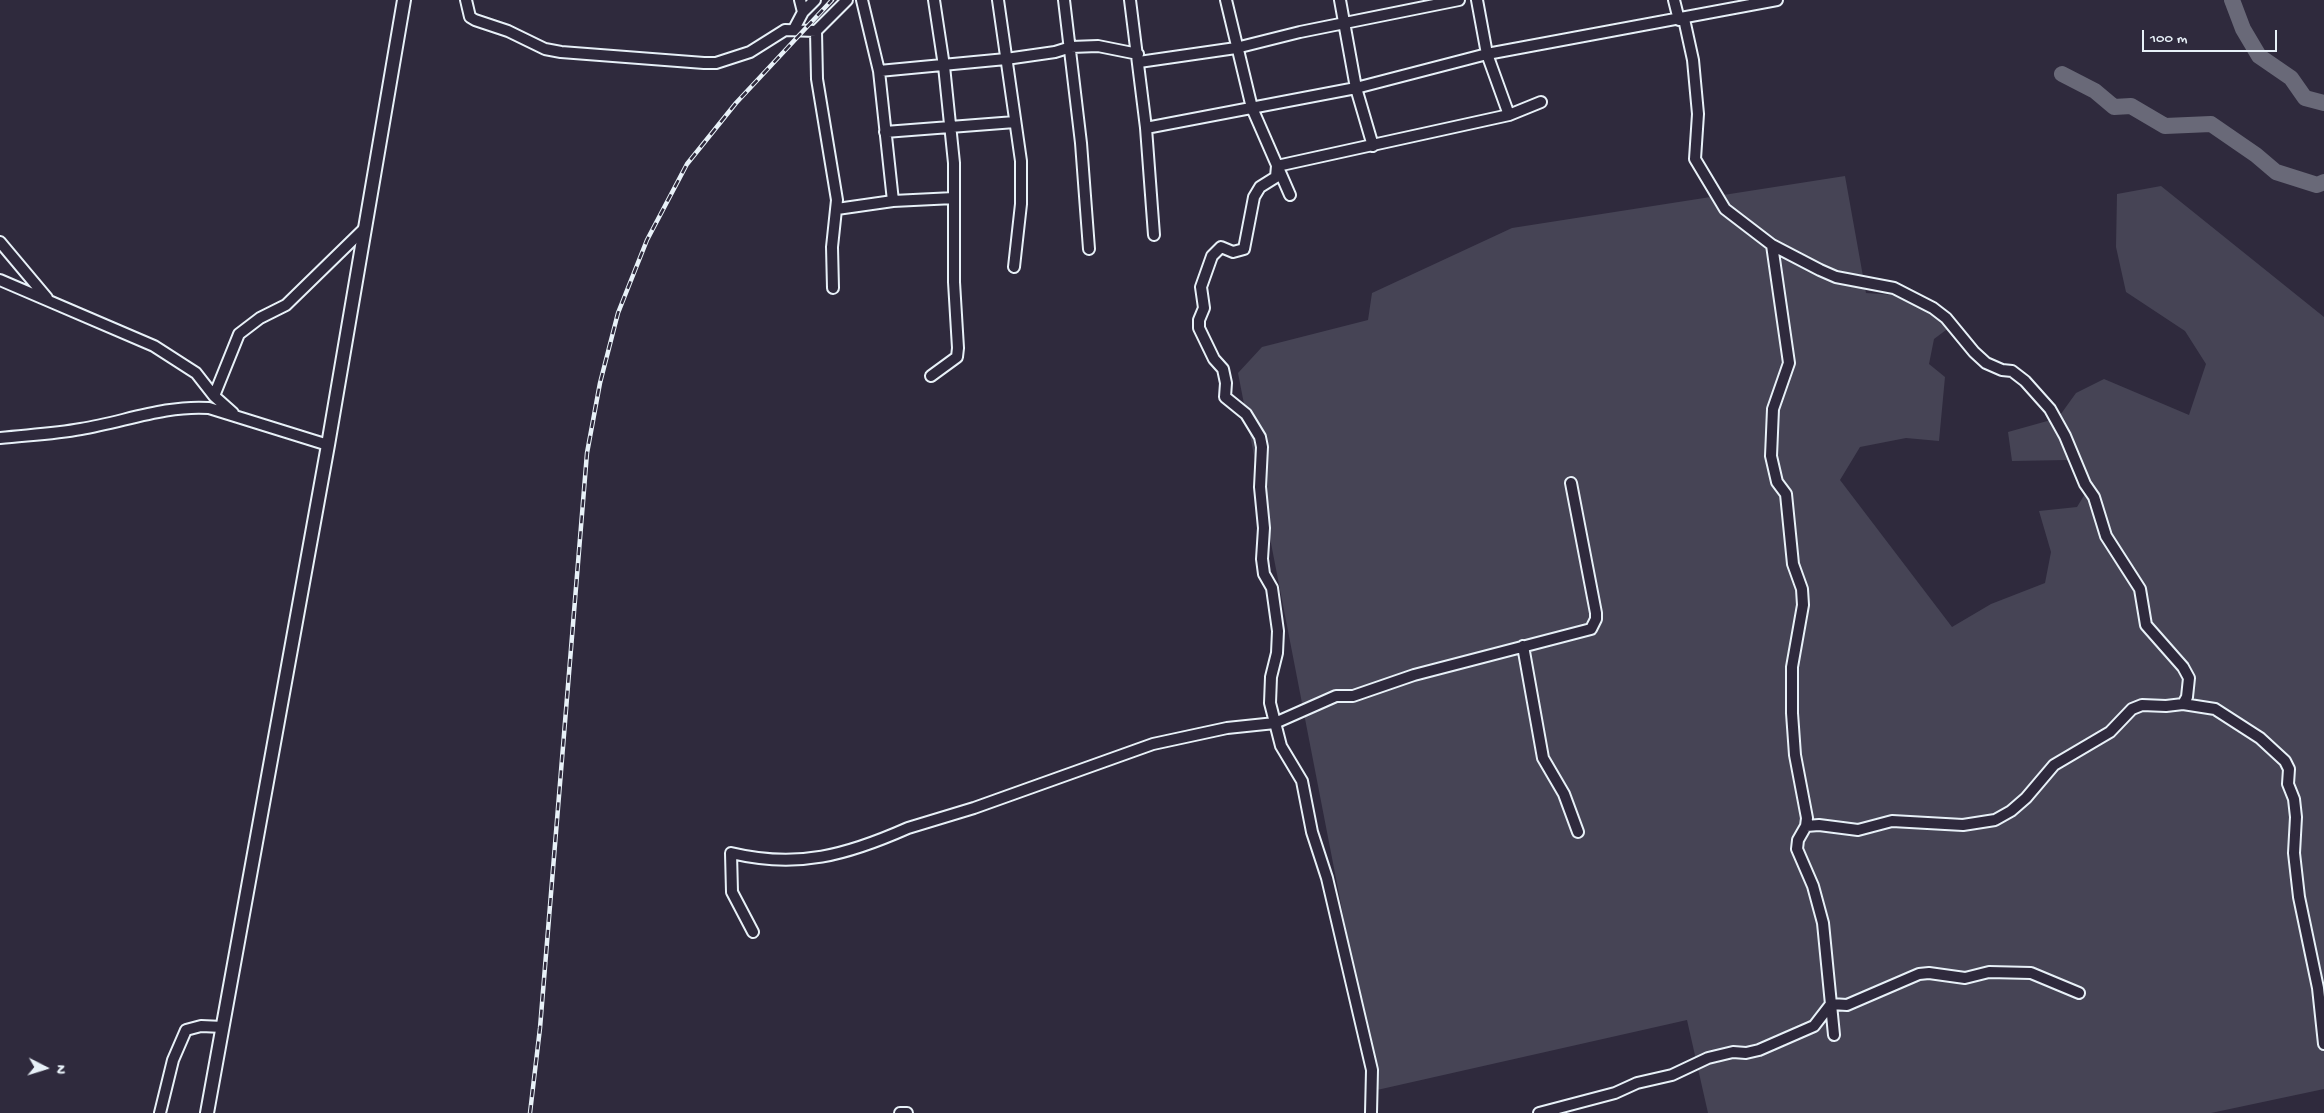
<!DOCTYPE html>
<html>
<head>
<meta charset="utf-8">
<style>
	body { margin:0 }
	#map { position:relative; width:2324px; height:1113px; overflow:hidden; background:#2f2a3d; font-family:"Gochi Hand",sans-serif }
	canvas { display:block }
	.north { position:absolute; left:20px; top:1043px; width:50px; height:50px; -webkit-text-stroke:4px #2f2a3d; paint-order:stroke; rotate:95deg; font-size:14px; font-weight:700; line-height:20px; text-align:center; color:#e8f1f8 }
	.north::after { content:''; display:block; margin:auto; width:18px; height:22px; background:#e8f1f8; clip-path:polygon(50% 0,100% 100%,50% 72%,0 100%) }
	.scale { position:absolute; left:2142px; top:30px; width:135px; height:22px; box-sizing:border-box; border:2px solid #e8f1f8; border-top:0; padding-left:6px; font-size:15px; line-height:18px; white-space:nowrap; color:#e8f1f8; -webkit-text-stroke:4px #2f2a3d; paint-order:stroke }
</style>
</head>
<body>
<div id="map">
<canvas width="2324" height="1113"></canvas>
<div class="north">N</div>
<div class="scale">100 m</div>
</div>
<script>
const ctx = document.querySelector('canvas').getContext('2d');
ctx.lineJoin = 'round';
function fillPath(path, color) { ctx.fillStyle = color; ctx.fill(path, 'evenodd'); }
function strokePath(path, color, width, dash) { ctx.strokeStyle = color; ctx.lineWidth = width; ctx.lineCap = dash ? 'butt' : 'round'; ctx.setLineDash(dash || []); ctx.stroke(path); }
fillPath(new Path2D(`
	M1845,176L1866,293L1924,297L1958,321L1934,339L1929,364L1945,377L1939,441L1906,438L1860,447L1840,480L1952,627L1991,604L2045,583L2051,552L2039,511L2077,507L2091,484L2067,460L2012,461L2008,432L2058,418L2076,393L2104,379L2189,415L2206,364L2185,331L2126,292L2116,247L2117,194L2161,186L2324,317V1089L2211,1113H1708L1687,1020L1377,1090L1238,373L1262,347L1368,320L1372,293L1512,228Z`), '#464455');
strokePath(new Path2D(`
	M2232,0L2243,29L2259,56L2291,78L2305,98L2324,103
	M2062,74L2095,91L2114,107L2131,106L2165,126L2211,124L2256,155L2276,172L2317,185L2324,182`), '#696978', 16);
const minor = new Path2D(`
	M466,0L470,17L475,20L508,31L545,49L561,52L704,63H716L750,52L785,30L816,31L847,0
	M800,0L803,12
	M862,0L879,71L893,201
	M998,0L1021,161V204L1014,267
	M1064,0L1081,143L1089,249
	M1130,0L1146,128L1154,235
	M1226,0L1252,108L1290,195
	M1340,0L1356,88L1373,146
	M1477,0L1487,54L1509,115
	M1674,0L1679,20
	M1684,19L1693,60L1698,114L1695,159L1725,209L1772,245L1820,270L1836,277L1894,288L1933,308L1946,318L1974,352L1986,363L2002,370L2012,371L2025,381L2050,409L2065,436L2085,484L2094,497L2106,536L2140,589L2146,625L2183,667L2189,678L2187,697L2183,704
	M794,29L803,12L815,0
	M816,31L817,79L837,200L832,247L833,288
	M1139,62L1236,48L1300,32L1459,0
	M879,71L1006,59L1055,52L1071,47L1098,46L1138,54
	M1146,128L1356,88L1487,54L1777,0
	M885,132L1015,122
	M837,209L893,201L954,198
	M0,242L47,298
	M1772,245L1789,363L1773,409L1771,456L1777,482L1786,494L1793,564L1802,589L1803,605L1792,667V713L1795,755L1807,818L1806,826L1798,840L1797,849L1813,886L1823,923L1834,1035
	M0,280L154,346L196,373L214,396L233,413
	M931,376L957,357L958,348L954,282V163L944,66L934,0
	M214,396L239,334L260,318L286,305L365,228
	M0,438C27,435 54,434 81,429C124,422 165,405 209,408L328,445
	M1523,646L1543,758L1564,794L1578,832
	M1806,826L1819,825L1858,830L1892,821L1963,825L1995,820L2011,811L2026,798L2054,765L2110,732L2132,709L2142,705L2166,706L2183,704L2215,709L2260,738L2285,761L2289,769L2288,784L2294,799L2296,817L2294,853L2299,897L2318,988L2324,1044
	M753,932L732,892L731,853C798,869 847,855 908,828L974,808L1153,744L1227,728L1275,723L1336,696H1353L1414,675L1591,629L1596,619V613L1571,483
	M160,1113L173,1060L186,1030L201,1026L223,1027
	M900,1113H907
	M1371,1113L1372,1070L1327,878L1312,832L1302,781L1281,746L1270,703L1271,677L1277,653L1278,631L1272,588L1264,574L1262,559L1264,528L1260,487L1262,447L1260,437L1246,414L1225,397L1226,383L1223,369L1214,359L1199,328V320L1204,308L1201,287L1212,256L1221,247L1233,252L1244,249L1254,197L1260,187L1276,177L1277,166L1509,115L1541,102
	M1539,1113L1615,1093L1637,1083L1672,1075L1708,1058L1733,1052L1746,1053L1759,1050L1814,1026L1831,1004L1847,1005L1919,974L1929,973L1965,978L1989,972L2031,973L2079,993`);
const tertiary = new Path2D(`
	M207,1113L328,445L404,0`);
strokePath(minor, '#e8f1f8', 14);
strokePath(tertiary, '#e8f1f8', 16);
strokePath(minor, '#2f2a3d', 10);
strokePath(tertiary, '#2f2a3d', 12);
const rail = new Path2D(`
	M530,1113L540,1028L587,453L600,383L618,313L647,240L687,164L736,103L832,0`);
strokePath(rail, '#e8f1f8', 4.5);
strokePath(rail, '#2f2a3d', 2.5, [8]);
</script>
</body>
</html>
